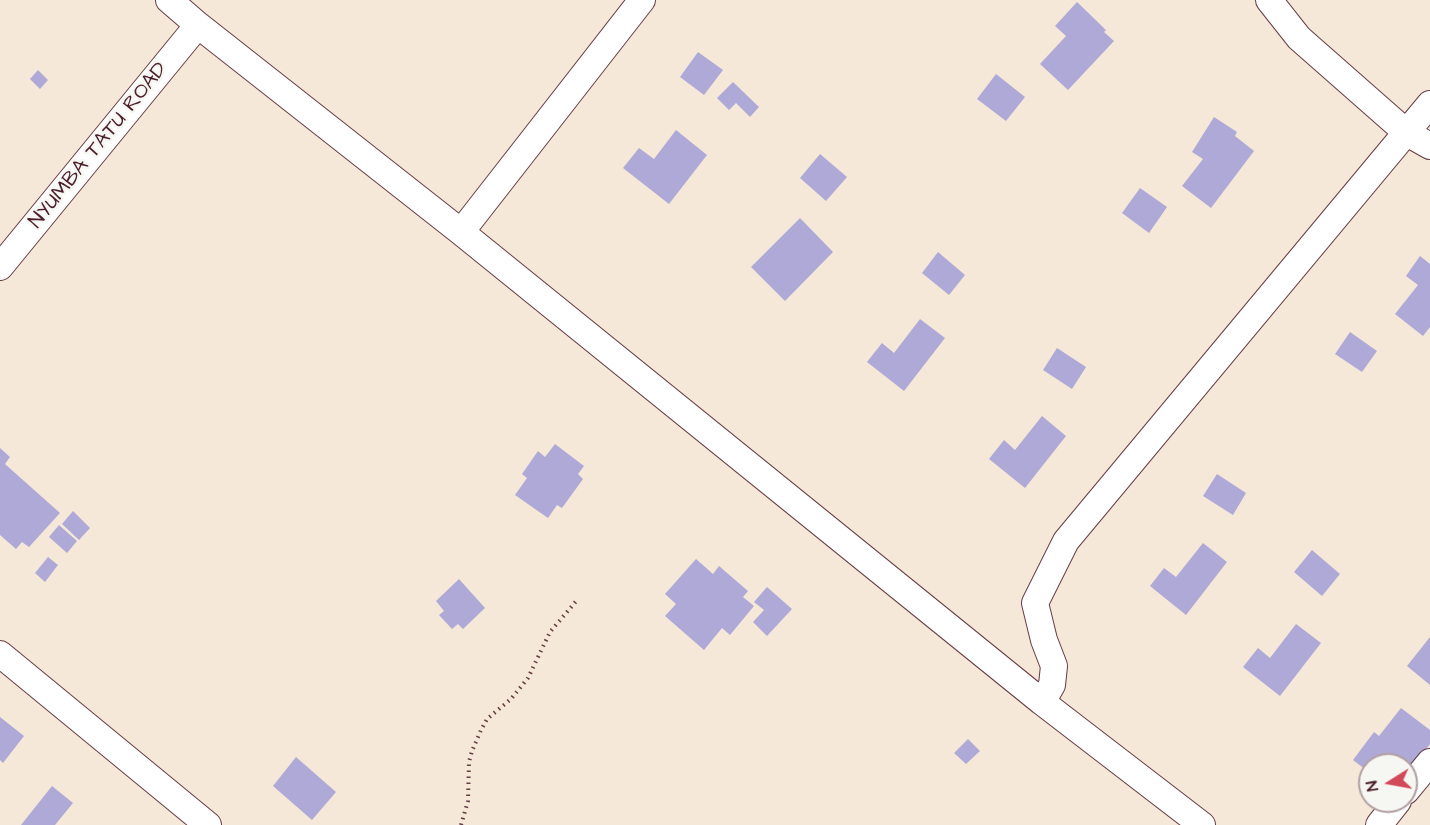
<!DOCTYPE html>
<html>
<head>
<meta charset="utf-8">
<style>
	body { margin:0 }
	#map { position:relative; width:1430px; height:825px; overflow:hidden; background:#f5e8d8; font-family:"Architects Daughter",sans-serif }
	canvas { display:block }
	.north { position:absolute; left:1358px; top:753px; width:60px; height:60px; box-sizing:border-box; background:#f6f6f2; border:2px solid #b1a0a2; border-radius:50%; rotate:259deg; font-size:16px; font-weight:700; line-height:24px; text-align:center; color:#4a1f2b }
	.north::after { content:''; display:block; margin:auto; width:21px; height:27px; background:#d1495b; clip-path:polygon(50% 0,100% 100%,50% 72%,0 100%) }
</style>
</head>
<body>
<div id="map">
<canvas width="1430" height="825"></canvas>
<div class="north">N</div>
</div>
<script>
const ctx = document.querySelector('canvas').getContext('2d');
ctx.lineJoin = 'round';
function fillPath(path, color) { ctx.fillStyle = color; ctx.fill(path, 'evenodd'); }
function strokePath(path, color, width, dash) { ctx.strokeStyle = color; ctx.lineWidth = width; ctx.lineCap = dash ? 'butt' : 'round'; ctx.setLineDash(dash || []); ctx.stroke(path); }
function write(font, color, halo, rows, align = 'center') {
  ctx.font = font + ' "Architects Daughter",sans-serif'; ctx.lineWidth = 5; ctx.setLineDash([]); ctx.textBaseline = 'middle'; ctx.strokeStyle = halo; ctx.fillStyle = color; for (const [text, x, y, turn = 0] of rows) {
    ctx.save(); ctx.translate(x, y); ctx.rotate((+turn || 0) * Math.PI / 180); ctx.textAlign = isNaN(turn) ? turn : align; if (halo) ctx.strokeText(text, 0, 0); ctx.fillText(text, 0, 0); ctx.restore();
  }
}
fillPath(new Path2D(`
	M1077,2L1106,30L1104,32L1114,41L1068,90L1040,64L1066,36L1055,26Z
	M698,52L723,70L704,95L680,77Z
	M38,70L48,80L40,89L30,79Z
	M996,74L1025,97L1006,121L977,99Z
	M733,82L759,107L750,117L736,103L729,110L717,98Z
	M1214,117L1237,132L1235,136L1254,151L1211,208L1182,186L1203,159L1192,152Z
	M676,130L707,155L669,204L623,168L639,148L654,159Z
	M820,154L847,177L826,201L800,178Z
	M1140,188L1167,207L1149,233L1122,213Z
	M800,218L833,252L785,301L751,267Z
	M938,252L965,275L949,295L922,273Z
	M1420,256L1430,264V327L1423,336L1395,314L1418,285L1406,276Z
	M920,319L945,338L904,391L867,362L882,343L894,353Z
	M1350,332L1377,351L1362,372L1335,354Z
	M1057,348L1086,367L1072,389L1043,370Z
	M1042,416L1066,436L1025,488L989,459L1004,440L1015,450Z
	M555,444L584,466L578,474L583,479L562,508L557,505L548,518L515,495L527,478L522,474L538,451L545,457Z
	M0,448L10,457L5,464L60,513L29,547L22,542L16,549L0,535Z
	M1217,474L1246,493L1233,515L1203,496Z
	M73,511L90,528L79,540L62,524Z
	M59,525L77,541L67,553L49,537Z
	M1203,543L1227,562L1186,615L1150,586L1164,568L1176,577Z
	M1312,550L1340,574L1322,596L1294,572Z
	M48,557L58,565L45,582L35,573Z
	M696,559L713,574L719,566L748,591L743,597L754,606L730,635L722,628L704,650L665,616L676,604L665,594Z
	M459,579L485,608L463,629L458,624L452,629L439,615L444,611L436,601Z
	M767,587L792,609L767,636L753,622L764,610L754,602Z
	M1296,624L1321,643L1280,696L1243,667L1258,648L1270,658Z
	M1430,637V685L1407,666Z
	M1401,708L1430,730V744L1406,775V765H1370V773L1353,760L1374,732L1379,736Z
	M0,717L24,736L3,763L0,760Z
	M968,739L980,751L966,764L954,753Z
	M296,757L336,792L312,820L273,786Z
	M52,786L73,803L55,825H21Z`), '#aea9d7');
const minor = new Path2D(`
	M169,0L198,25L461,232L1042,702L1202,825
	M1269,0L1299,38L1407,133L1430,146
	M461,232L642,0
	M0,267L198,25
	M0,654L208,825
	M1042,702L1052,685L1054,666L1044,640L1035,603L1066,541L1430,104
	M1406,791L1430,762
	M1379,825L1398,801`);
strokePath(minor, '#643d45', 28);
strokePath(new Path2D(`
	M461,825L468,801L469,762L472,751L481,730L487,719L511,699L528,678L550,632L578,599`), '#643d45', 4, [1.5, 4.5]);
strokePath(minor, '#fff', 26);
write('21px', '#4a1f2b', '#f6f6f2', [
	["NYUMBA TATU ROAD",99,146,-51]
]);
</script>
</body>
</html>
